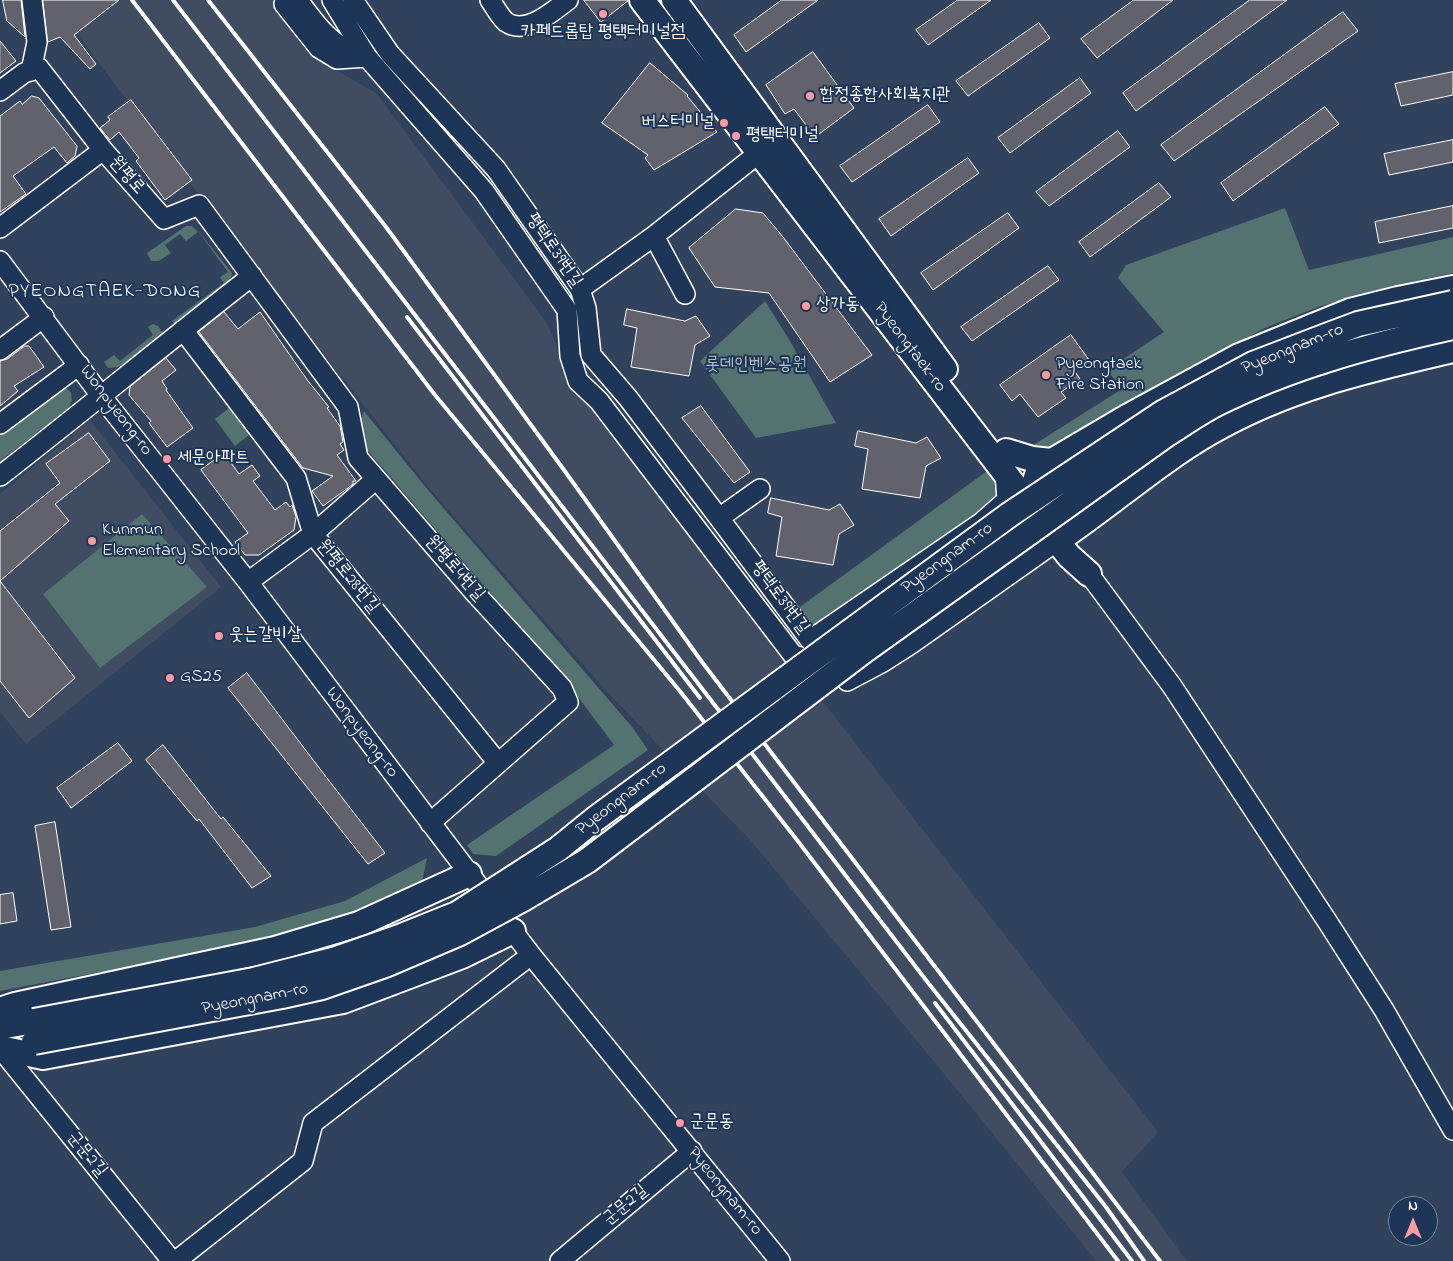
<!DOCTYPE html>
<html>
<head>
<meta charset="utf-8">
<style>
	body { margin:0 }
	#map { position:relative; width:1453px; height:1261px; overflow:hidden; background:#31425d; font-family:"Indie Flower",sans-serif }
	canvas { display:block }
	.north { position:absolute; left:1388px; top:1196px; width:50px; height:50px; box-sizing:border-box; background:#1d3557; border:1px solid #77869a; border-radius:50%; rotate:0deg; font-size:14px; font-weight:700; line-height:20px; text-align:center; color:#fff }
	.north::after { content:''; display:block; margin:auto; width:18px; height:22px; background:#ff9aa2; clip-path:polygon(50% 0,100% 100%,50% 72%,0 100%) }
</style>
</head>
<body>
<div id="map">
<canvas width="1453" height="1261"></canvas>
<div class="north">N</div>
</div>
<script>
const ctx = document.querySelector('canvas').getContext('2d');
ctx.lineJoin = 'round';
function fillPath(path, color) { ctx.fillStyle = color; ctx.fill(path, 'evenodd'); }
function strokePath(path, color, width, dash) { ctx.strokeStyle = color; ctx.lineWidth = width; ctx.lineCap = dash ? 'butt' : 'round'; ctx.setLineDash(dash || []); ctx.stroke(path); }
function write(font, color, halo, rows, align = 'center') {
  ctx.font = font + ' "Indie Flower","Poor Story",sans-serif'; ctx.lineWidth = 4; ctx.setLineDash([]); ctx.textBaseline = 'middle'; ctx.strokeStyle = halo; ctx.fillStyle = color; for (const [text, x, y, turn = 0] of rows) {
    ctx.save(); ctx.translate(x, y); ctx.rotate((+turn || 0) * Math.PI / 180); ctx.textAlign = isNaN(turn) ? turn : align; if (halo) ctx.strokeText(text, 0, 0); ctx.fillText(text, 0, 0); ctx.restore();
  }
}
fillPath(new Path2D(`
	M51,0H272L318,59L377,94L547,323L573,386L835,717L1158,1132L1122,1172L1187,1261H1096L940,1069L752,842L607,692L429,488L219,221Z
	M90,420L221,587L26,744L0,712V494Z`), '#3f4c61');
fillPath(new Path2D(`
	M1285,208L1309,270L1453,237V273L1400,284L1321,306L1267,327L1144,392L1043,455L1027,449L1122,389L1107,370L1164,332L1118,278L1126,265Z
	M186,226H192L198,232L186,241L180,234L165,245L171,253L159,261H151L147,253Z
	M195,227L232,273L230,283L174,323L172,321L224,283L220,277L228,272Z
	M765,301L790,341L836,423L756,438L700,361Z
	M153,324L158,326L162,332V336L119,367L108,368L104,362L114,355L120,361L153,335L148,327Z
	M56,388L68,389L71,393L72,400L68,409L0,461V431Z
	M229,408L249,435L235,446L215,419Z
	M364,411L428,490L633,728L648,750L496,856L473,854L467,845L614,745L563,677L362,444L357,429Z
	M987,471L999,486L995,502L813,630L797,609Z
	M142,514L207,587L100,668L43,594Z
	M427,858L422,882L364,913L337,924L131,974L100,972L0,991V971L255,927L345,901Z`), '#537270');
const building = new Path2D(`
	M3,0H21L25,37L7,21Z
	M43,0H119L74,35L96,64L90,69L60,37L48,42Z
	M584,0H629L601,22Z
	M782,0H818L746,52L734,35Z
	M958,0H991L928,45L916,30Z
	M1134,0H1173L1097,58L1081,39Z
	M1250,0H1287L1136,111L1123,93Z
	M1343,12L1358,31L1174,161L1161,145Z
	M1039,23L1050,38L968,96L956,81Z
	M0,41L16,61L0,73Z
	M813,52L854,108L815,137L794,109L785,114L766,85Z
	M650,63L688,95L687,96L717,132L654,170L645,158L648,155L602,123Z
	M1453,72V95L1401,106L1395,84Z
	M1080,78L1091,93L1010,153L998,138Z
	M32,96L39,98L77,146L75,156L67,163L54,147L13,176L26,194L0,212V116L20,101L22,104Z
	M131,100L192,180L165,200L136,161L139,158L119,132L110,140L100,128L110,120L108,117Z
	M928,105L940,122L852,182L840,166Z
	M1325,107L1339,124L1233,201L1221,183Z
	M1118,131L1130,147L1049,206L1036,192Z
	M1453,140V162L1389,175L1384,154Z
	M968,158L979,173L891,236L879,219Z
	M1159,183L1171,197L1090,257L1079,242Z
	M1453,206V228L1379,243L1375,222Z
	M736,209L763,213L783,237L872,355L830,382L769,293L715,287L689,248Z
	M1008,213L1019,228L933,290L921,273Z
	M1048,266L1059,280L972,341L961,327Z
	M627,309L685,321L696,316L710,336L695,345L689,376L631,367L637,328L624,325Z
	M224,312L238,329L260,312L308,381L329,407L327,408L340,426L343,442L340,444L344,450L337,455L356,481H353V484L348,488L323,506L312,491L333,476L303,468L199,332Z
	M1071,335L1089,360L1074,370L1080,379L1061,392L1066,398L1038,417L1020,394L1012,401L1000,385Z
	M25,346H29L44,367L14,386L18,391L0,406V361L7,359Z
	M166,358L176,370L162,381L167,389L166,390L193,428L167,447L149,423L151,421L129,395L130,387Z
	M701,406L750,472L734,483L682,418Z
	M858,431L916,443L927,437L941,458L926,466L920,498L862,489L868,449L855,446Z
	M89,433L110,461L55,504L69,521L0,581L75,678L29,718L0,681V531L60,483L46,464Z
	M224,453L239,474L252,465L260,476L253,481L275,510L286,502L290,507L292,505L296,517L294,530L259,555H245L235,542L248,533L201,470Z
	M771,498L829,510L840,504L854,525L839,534L833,565L776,556L782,517L768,513Z
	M247,673L320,769L385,853L368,864L228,688Z
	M118,743L132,761L71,808L57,788Z
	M163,745L221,819L223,817L271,876L252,888L199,819L197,821L146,760Z
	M55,822L71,927L51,930L35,826Z
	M13,893L17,921L0,924V895Z`);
fillPath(building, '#61626b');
strokePath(building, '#fff', 1);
const minor = new Path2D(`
	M298,0C314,21 328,43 354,53
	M332,0L367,57L484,191L567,310L570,356L578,381L599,401L793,655L807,659L819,650
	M353,0L390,54L496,169L580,289L586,308L591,355L628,398L719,518L810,640L847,681L883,662L911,644
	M490,0C495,7 500,17 506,22C526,36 553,11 568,0
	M284,4L319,48L337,59L367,57
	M31,71L37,42L32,0
	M0,91L24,73L39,68L103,150L164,219L199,205L348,407L358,458L474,592L562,688L568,702L430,823
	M0,228L103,150
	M654,236L685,294
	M0,261L102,397L248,582L531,955L780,1261
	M580,289L654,236L769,145
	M183,330L296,478L313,534L498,763
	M0,350L44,317
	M0,424L79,365
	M0,476C85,410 167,342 252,276
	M719,518L760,489
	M1089,574L1172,686L1327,921L1384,1010L1453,1130
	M248,582L313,534L376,479
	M904,633L911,644L1057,541
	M810,640L982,522L1007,500L1005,473
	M0,1048L172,1261
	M176,1261L303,1161L313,1123L531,955
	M560,1261L692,1151`);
const major = new Path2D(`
	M642,0L1057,541L1069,556L1089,574
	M674,0L945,369
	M1006,451L1032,459L1052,461
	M1028,503L1037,475L1052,461L1125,418L1239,356L1350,311L1398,299L1453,288
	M1057,541C1109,506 1156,464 1209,433C1286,388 1368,370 1453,350
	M0,1010L15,1005L275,949L359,924L469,874
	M0,1027L34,1021
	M0,1048L43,1057L343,1001L462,956L513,931`);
strokePath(minor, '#fff', 22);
strokePath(major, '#fff', 28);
strokePath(minor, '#1d3557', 19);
strokePath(major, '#1d3557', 24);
strokePath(new Path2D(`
	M132,0L435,395L679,690L797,840L1118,1261
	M173,0L929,984L1106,1207L1144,1261
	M208,0L386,227L564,470L702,662L1160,1261
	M407,317L700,698
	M935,1003L1132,1261`), '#fff', 4);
const majorBridge = new Path2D(`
	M34,1021L254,980L333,960L402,936L457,914L558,849L595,819L1009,515L1164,412L1253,364L1326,336L1358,324L1453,303
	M34,1042L282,996L322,987L385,965L460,933L523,899L587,861L865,650L1167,434C1183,424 1199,413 1216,404C1291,366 1372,345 1453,327`);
strokePath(majorBridge, '#fff', 28, []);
strokePath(majorBridge, '#1d3557', 24);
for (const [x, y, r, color] of [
	[603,14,5,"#ff9aa2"],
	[810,96,5,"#ff9aa2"],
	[724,123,5,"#ff9aa2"],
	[736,136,5,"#ff9aa2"],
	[806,306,5,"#ff9aa2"],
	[1046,375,5,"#ff9aa2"],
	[167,459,5,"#ff9aa2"],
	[92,541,5,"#ff9aa2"],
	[219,636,5,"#ff9aa2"],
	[170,678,5,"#ff9aa2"],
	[680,1123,5,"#ff9aa2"]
]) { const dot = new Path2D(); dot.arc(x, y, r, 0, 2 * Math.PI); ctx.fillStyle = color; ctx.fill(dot); strokePath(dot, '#1d3557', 2); }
write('18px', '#fff', '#1d3557', [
	["카페드롭탑 평택터미널점",603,33,"center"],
	["합정종합사회복지관",820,96],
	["버스터미널",714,123,"right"],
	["평택터미널",746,136],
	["상가동",816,306],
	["Pyeongtaek",1056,365],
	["Fire Station",1056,386],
	["세문아파트",177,459],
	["Kunmun",102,531],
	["Elementary School",102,552],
	["웃는갈비살",229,636],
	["GS25",180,678],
	["군문동",690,1123]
], 'left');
write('18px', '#fff', '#1d3557', [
	["원평로",126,176,49],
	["평택로39번길",553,251,56],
	["Pyeongtaek-ro",909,348,53],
	["Pyeongnam-ro",1293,350,-22],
	["Wonpyeong-ro",115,411,53],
	["Pyeongnam-ro",948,559,-36],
	["원평로4번길",454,569,49],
	["원평로28번길",347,577,51],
	["평택로39번길",779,598,54],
	["Wonpyeong-ro",361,733,53],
	["Pyeongnam-ro",622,800,-37],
	["Pyeongnam-ro",255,1000,-11],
	["군문2길",86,1155,51],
	["Pyeongnam-ro",724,1192,51],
	["군문2길",626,1206,-40]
]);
write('18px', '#b2c0bf', '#1d3557', [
	["롯데인벤스공원",756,366]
]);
ctx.letterSpacing = '1px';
write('20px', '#fff', '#1d3557', [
	["PYEONGTAEK-DONG",105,293]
]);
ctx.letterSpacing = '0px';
</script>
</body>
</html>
